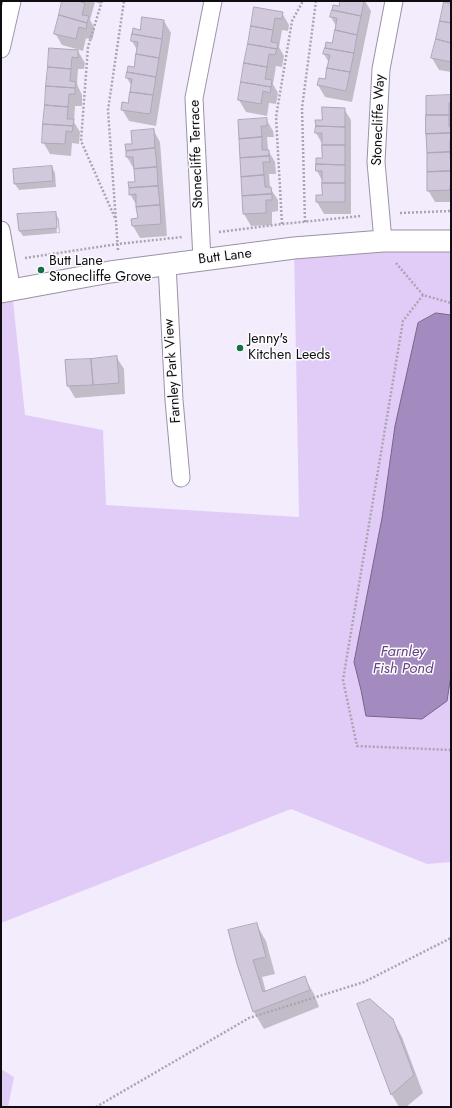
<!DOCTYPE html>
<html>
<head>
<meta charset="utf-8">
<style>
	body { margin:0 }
	#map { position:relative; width:452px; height:1108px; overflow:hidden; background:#f3ecfc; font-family:Jost,sans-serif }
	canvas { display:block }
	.frame { position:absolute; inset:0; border:2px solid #0f0c12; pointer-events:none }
</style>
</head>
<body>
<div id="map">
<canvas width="452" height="1108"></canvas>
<div class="frame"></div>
</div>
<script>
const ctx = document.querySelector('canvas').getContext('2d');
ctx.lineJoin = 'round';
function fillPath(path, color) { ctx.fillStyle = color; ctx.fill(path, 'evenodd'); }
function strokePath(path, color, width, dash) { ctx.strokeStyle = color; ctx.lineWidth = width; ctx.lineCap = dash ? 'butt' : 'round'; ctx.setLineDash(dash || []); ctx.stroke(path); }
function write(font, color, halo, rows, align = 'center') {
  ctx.font = font + ' Jost,sans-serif'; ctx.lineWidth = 3; ctx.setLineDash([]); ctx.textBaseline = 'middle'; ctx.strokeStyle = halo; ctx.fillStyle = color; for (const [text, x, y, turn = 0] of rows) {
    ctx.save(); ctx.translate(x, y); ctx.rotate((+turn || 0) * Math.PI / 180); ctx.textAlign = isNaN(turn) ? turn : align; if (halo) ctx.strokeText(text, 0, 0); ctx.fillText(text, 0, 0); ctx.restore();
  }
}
fillPath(new Path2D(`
	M451,241V862L427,864L291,809L1,923V292L12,291L25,415L103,430L106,505L299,517L294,248Z
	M1,1069L14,1077L8,1107H1Z`), '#e1ccf8');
const water = new Path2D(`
	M436,313L451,315V675L447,701L422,719L366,716L361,690L354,662L382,518L395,426L418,323Z`);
fillPath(water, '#a38bbf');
strokePath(water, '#77658b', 1);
fillPath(new Path2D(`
	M63,1H102L101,4L95,2L90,20L95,29L92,40L86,38L83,51L62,45L55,33Z
	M341,1H365L371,11L352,102L325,97L318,85L326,80L329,63L324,54L333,44L336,26L331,17L340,7Z
	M445,1H451V72L439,70L432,58Z
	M255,8L282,13L289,25L288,31L282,30L279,47L284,56L282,67L276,66L273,84L278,93L276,104L269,103L267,116L246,112L239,100Z
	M164,21L171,33L156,126L129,121L122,109L129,104L132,87L127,78L128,67L135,68L137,50L132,41L140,31Z
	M50,49L78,51L85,63L84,69H78L77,84L82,95V106H75L74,122L80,132L79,144L72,143L71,156L50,154L43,142Z
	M451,96V202H435L428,190L427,97Z
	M344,109L351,120V214H324L317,202V196H323V182L317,171L323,159V145L316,133V121H323Z
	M266,119L273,131L274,137H267L268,150L275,162L276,174H269L270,188L278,200V211L272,212V225L251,226L244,214L239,121Z
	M154,131L160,142L167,236L140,238L133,226L139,219L137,206L130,194L136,182L134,169L127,157L133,145Z
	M52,167L55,173L56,187L19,190L15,184L14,170Z
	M55,213L59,219L60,233L23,236L19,230ZM55,217H57L59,232L57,233Z
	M117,358L124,369L125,394L75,398L68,386L66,361Z
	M256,924L266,941L275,974L262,977L266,992L304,977L314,994L319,1007L264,1029L254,1012L238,964Z
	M358,1005L392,1019L402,1037L423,1093L406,1107H399L392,1095Z`), '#0003');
const building = new Path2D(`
	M62,1H78L85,3L82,15L89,16L87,23L59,15Z
	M340,1H364L361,16L332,10L333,5L339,6Z
	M444,2L451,4V23L440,21Z
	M254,7L283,12L282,19L275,18L273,30L251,26Z
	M332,10L361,16L357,35L335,30L337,18L330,17Z
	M59,15L87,23L86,29L79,27L76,39L54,34Z
	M142,17L164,20L162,39L132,34L133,28L140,30Z
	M440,21L451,23V43L436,39Z
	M251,26L273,30L271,42L278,43L277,49L248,44Z
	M335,30L357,35L354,53L325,48L326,42L332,43Z
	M132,34L162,39L159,58L136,54L138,42L131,41Z
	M436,39L451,43V62L431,58Z
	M248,44L277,49L275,55L269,54L267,67L244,63Z
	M49,48L78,50V58L72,57L71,69L48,67Z
	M325,48L354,53L350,72L327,68L330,55L323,54Z
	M136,54L159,58L156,77L127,72L128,66L134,67Z
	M244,63L267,67L265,79L272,80L271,87L241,82Z
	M48,67L71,69L70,81L76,82L75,88L46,86Z
	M327,68L350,72L346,91L317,85L319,78L325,79Z
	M127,72L156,77L153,95L130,92L132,79L126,78Z
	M241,82L271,87L270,93L263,91L261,104L238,100Z
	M46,86L75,88V94H69L68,107L45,105Z
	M130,92L153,95L150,114L121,110L122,102L128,103Z
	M451,95V103H449V115H426V96Z
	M45,105L68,107L67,119H74L73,126L43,124Z
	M322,107L345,108V127L316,126L315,120H322Z
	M426,115H449V127H451V133L426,134Z
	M267,118V126H261L262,137L239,139L238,120Z
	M43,124L73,126L72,132L66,131L65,144L42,143Z
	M316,126L345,127V145H322V133H315Z
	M154,129L155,148L126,151L125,144H132L131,131Z
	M451,133V140H450V152L427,153L426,134Z
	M262,137V150H269V156L240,158L239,139Z
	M322,145H345V165L316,164V158H322Z
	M155,148L157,167L134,169L133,157H126V151Z
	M450,152L451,171L427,172V153Z
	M269,156L270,162H263L264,175L241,177L240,158Z
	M316,164L345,165V183H322V171H316Z
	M52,166L53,181L14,184L13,169Z
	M157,167L158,186L129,188L128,182H135L134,169Z
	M451,171L450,190L427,191V172Z
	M264,175L265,187H271L272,194L242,196L241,177Z
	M322,183H345V202H316V195H322Z
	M158,186L160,205L136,207V194L129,195V188Z
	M272,194V200H266V213L243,214L242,196Z
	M160,205L161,224L132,226L131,219L138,218L136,207Z
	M56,212L57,228L19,231L17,214Z
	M117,356L119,383L93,385L91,359Z
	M91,359L93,385L67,386L65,360Z
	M257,923L266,957L253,960L263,992L305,976L310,990L253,1012L237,964L228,930Z
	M370,999L393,1019L414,1075L391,1095L357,1004Z`);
fillPath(building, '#d1c8dc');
strokePath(building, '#aea6b9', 1);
const minor = new Path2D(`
	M1,49L12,1
	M1,230L12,291
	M383,241L376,162L381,69L394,1
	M202,260L194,98L213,1
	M167,264L174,400L181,478`);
const tertiary = new Path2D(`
	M1,292L110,272L294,248L383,241H451`);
strokePath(minor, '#9b92a5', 19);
strokePath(tertiary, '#9b92a5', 23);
strokePath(new Path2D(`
	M102,1L88,47L81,141L115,218
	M400,213L451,211
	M305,222L302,108L316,1
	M282,224L276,117L292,21L303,1
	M219,232L282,224L361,216
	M118,250L108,110L124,1
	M25,258L118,244L182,237
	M396,263L423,295L451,303
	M423,295L403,321L343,680L357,746L451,750
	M96,1107L249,1018L364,982L451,938`), '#aaa4b1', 2.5, [2, 2]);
strokePath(minor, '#fff', 17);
strokePath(tertiary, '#fff', 21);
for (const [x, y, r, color] of [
	[41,270,4,"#156f42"],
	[240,348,4,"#156f42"]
]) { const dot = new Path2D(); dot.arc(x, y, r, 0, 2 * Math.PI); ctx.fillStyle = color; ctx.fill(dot); strokePath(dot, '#fdfdfd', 1.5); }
write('14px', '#0f0c12', '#fdfdfd', [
	["Stonecliffe Way",379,120,-88],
	["Stonecliffe Terrace",197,154,-92],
	["Butt Lane",225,257,-7],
	["Farnley Park View",173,371,-94]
]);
write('14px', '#0f0c12', '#fdfdfd', [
	["Butt Lane",49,262],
	["Stonecliffe Grove",49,278],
	["Jenny's",248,340],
	["Kitchen Leeds",248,356]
], 'left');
write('italic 15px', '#644284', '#fdfdfd', [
	["Farnley",403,652],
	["Fish Pond",403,669]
]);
</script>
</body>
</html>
